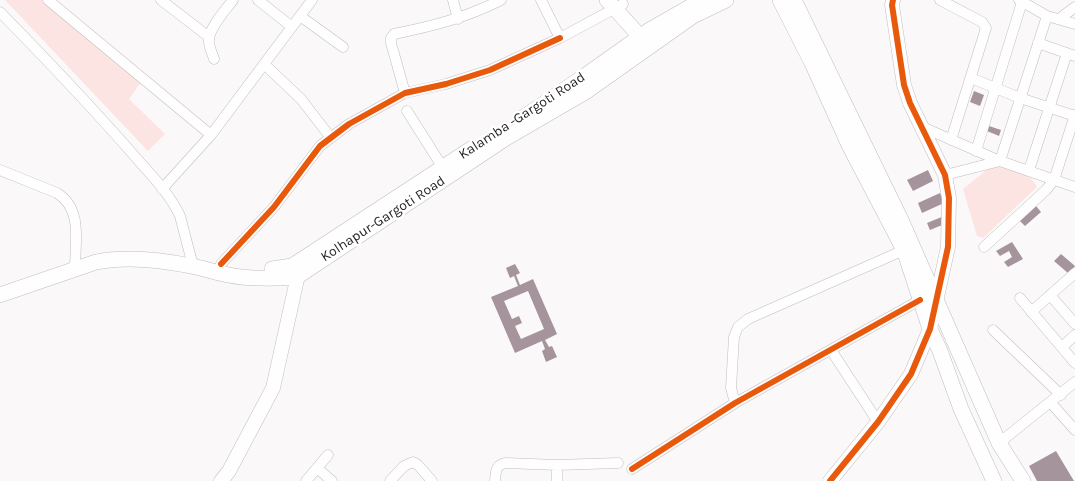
<!DOCTYPE html>
<html>
<head>
<meta charset="utf-8">
<style>
	body { margin:0 }
	canvas { display:block; background:#faf8f9 }
</style>
</head>
<body>
<canvas width="1075" height="481"></canvas>
<script>
const ctx = document.querySelector('canvas').getContext('2d');
ctx.lineJoin = 'round';
function fillPath(path, color) { ctx.fillStyle = color; ctx.fill(path, 'evenodd'); }
function strokePath(path, color, width, dash) { ctx.strokeStyle = color; ctx.lineWidth = width; ctx.lineCap = dash ? 'butt' : 'round'; ctx.setLineDash(dash || []); ctx.stroke(path); }
function write(font, color, halo, rows, align = 'center') {
  ctx.font = font + ' Karla,sans-serif'; ctx.lineWidth = 5; ctx.setLineDash([]); ctx.textBaseline = 'middle'; ctx.strokeStyle = halo; ctx.fillStyle = color; for (const [text, x, y, turn = 0] of rows) {
    ctx.save(); ctx.translate(x, y); ctx.rotate((+turn || 0) * Math.PI / 180); ctx.textAlign = isNaN(turn) ? turn : align; if (halo) ctx.strokeText(text, 0, 0); ctx.fillText(text, 0, 0); ctx.restore();
  }
}
fillPath(new Path2D(`
	M5,0H44L141,82L129,99L165,134L148,151Z
	M994,164C1009,169 1030,171 1037,187L983,238L977,236L963,189Z`), '#fce4e3');
fillPath(new Path2D(`
	M974,91L984,95L980,106L970,102Z
	M989,126L1001,130L999,136L987,131Z
	M928,170L933,181L913,191L907,180Z
	M940,193L944,203L922,213L918,203Z
	M1036,206L1041,212L1025,226L1020,221Z
	M944,216L947,223L930,230L927,223Z
	M1012,242L1023,259L1008,267L1004,262L1012,257L1009,251L1000,256L996,251Z
	M1061,254L1075,266L1069,274L1054,261Z
	M515,264L520,273L516,275L520,285L533,279L557,334L545,340L549,347L552,346L557,357L546,362L542,351L545,349L542,341L515,353L491,297L518,286L514,276L510,278L506,268ZM528,291L544,329L521,339L515,326L522,323L519,316L512,319L504,301Z
	M1056,451L1074,481H1037L1029,466Z`), '#a6949c');
const street = new Path2D(`
	M48,0L211,135
	M161,0L209,37
	M258,0L292,27
	M453,0L458,19
	M541,0L560,38L623,4
	M940,0L982,22L986,28L951,140
	M1019,0L1047,16L1075,24
	M0,12C45,58 89,104 131,152C148,172 169,192 180,216L193,266
	M300,16L343,47
	M1059,19L1075,7
	M1038,43L1075,56
	M214,59C212,52 208,46 209,39C210,27 226,9 233,0
	M264,64L301,99L331,138
	M971,78L1020,98L1075,116
	M405,93L391,43V38L394,34C433,26 465,18 501,0
	M407,111L445,171
	M920,126L1000,161L1075,187
	M976,151L1022,2
	M0,170L57,193C83,209 75,242 75,269
	M1029,170L1067,53
	M945,175L1000,161L1047,16
	M162,189L211,135L312,0
	M984,247L1046,190L1054,180L1075,115
	M221,264L274,207L320,146L349,124L405,93L446,84L490,70L560,38
	M1050,295L1075,324
	M1020,298L1075,363
	M1031,312L1075,273
	M993,330L1061,395
	M1062,347L1075,335
	M831,350L878,422
	M735,403L731,388L734,337L738,327L748,319L904,250
	M1051,403L1075,430
	M999,443L1075,382
	M557,465V481
	M317,468L332,481
	M632,469L735,403L920,300
	M306,481L328,455
	M390,481L404,466L413,462L418,465L432,481
	M495,481C496,471 495,465 506,463L557,465L618,463`);
const secondary = new Path2D(`
	M221,481L229,471L273,388L300,266
	M830,481L878,422L911,374L930,329L948,247L949,198L945,175L910,103L904,85L892,5L893,0`);
const primary = new Path2D(`
	M607,0L646,43
	M780,0L812,63L849,145L904,250L930,329L940,351L961,409L994,481
	M794,0L901,220L999,443L1023,481
	M521,119L586,75L648,31L702,0
	M272,269L292,266L471,149
	M0,295L96,262C125,256 162,260 191,266C204,268 216,273 229,275C246,279 280,279 298,276L506,138L587,91L693,16L726,0`);
strokePath(street, '#c0bebf', 11);
strokePath(secondary, '#c0bebf', 15);
strokePath(primary, '#c0bebf', 16);
strokePath(street, '#fefefe', 10);
strokePath(secondary, '#fefefe', 14);
strokePath(primary, '#fefefe', 15);
strokePath(new Path2D(`
	M221,264L274,207L320,146L349,124L405,93L446,84L490,70L560,38
	M632,469L735,403L920,300
	M830,481L878,422L911,374L930,329L948,247L949,198L945,175L910,103L904,85L892,5L893,0`), '#e8590c', 6);
write('14px', '#201f20', '#fff', [
	["Kalamba -Gargoti Road",522,116,-33],
	["Kolhapur-Gargoti Road",383,219,-33]
]);
</script>
</body>
</html>
